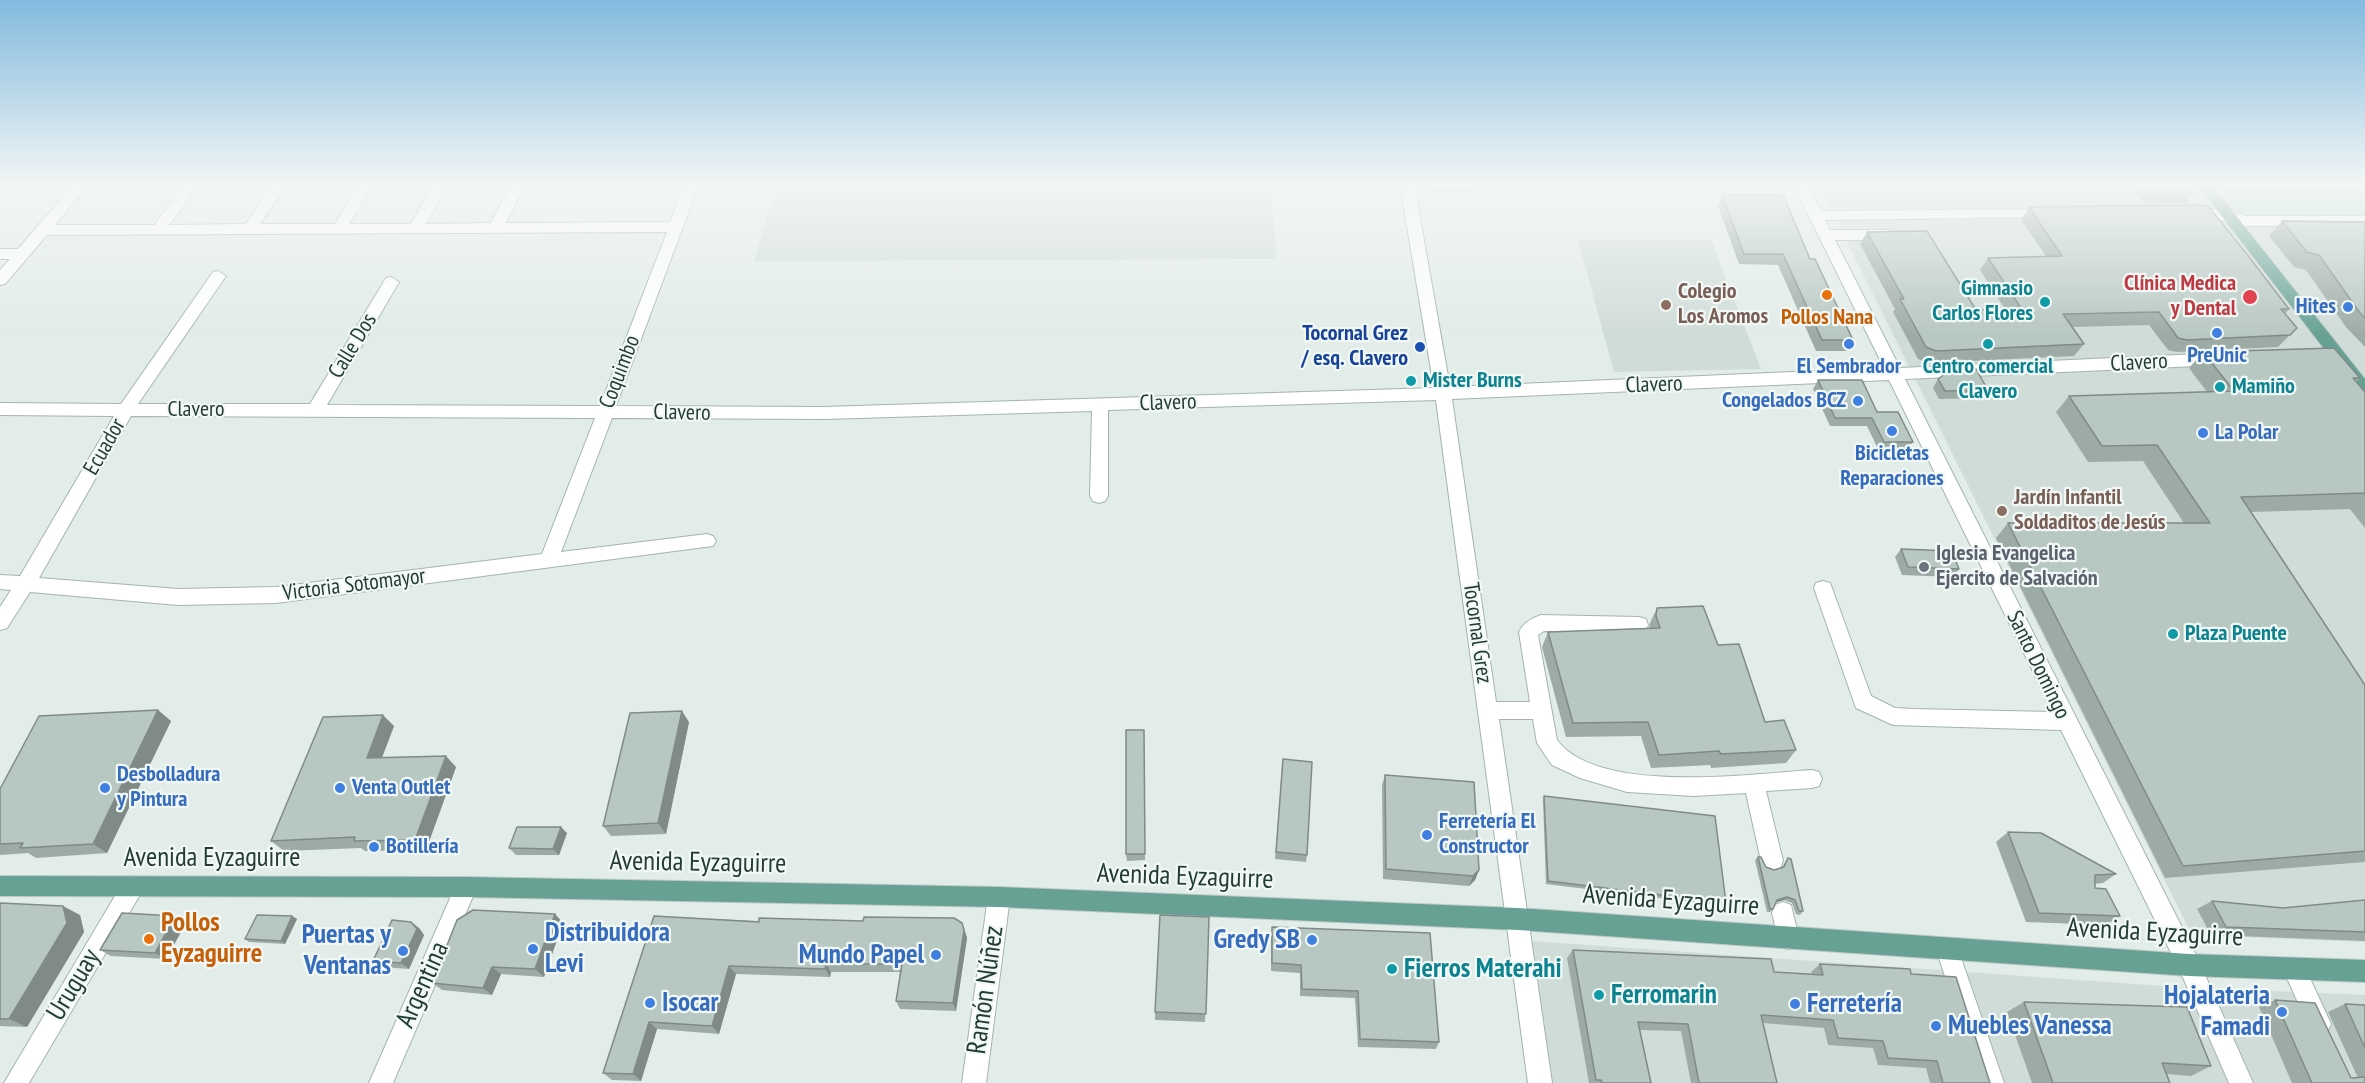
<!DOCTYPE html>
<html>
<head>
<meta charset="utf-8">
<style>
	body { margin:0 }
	canvas { display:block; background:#e2ece8 }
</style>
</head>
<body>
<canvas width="2365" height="1083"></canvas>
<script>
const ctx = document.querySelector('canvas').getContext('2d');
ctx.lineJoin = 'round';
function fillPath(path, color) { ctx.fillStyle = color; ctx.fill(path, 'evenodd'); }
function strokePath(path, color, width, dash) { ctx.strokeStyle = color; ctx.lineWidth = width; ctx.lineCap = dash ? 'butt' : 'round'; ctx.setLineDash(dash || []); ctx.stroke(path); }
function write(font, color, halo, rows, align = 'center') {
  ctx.font = font + ' "PT Sans Narrow",sans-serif'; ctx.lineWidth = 4.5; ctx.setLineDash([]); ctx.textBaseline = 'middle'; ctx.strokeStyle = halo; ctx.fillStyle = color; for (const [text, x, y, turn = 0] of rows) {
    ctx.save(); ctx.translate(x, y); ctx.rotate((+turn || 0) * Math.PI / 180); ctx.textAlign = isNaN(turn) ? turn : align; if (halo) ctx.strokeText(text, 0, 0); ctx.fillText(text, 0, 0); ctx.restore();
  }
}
fillPath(new Path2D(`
	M777,184H1270L1277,259L754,261Z
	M1818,184H2365V942L2192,935Z
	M1578,240H1711L1761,369L1614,372Z
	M1532,941L2177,987L2365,995V1083H1552Z`), '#d0dcd7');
fillPath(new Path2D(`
	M2217,184H2365V214H2241Z`), '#bbddc5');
const minor = new Path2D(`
	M74,184H89L55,225H154L186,184H200L169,225L246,224L273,184H287L260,224H335L359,184H373L349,224H411L434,184H448L426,224L491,223L511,184H525L506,223L670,222L685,184H699L616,406L824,407L1434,388L1400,184H1414L1450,387L1884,368L1793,184H1807L1821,211L2054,209L2056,212L2049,217L1825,220L1830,230H1889L1896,235L1889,240H1835L1900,368L2220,353L2226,355L2228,359L2226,363L2220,365L1905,379L2197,957L2253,1083H2229L2181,973L2061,730L1893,725L1856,708L1814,588L1816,583L1823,581L1830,583L1832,588L1871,696L1895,708L1913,709L2053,712L1889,380L1452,399L1496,702H1530L1519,632C1523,623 1532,618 1541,615L1639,617L1646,619L1648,625L1646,631L1639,633L1544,631L1538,635L1557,740C1598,795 1749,774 1812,770L1819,772L1822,779L1819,786L1812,788L1766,791L1783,861L1780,868L1772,871L1764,868L1761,861L1746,793L1694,796L1627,792L1580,778L1552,765L1537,743L1533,719H1499L1552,1083H1528L1436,400L1108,410V496L1105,501L1099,503L1093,501L1090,496L1092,411L824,419L612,418L561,552L707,534L713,536L716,541L713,546L276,603L178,605L30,592L7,628L0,630V607L11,590L0,589V575L20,576L114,416L0,415V403L121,404L213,272L218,271L226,276L138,404H310L386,278L391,277L399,282L327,405L600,406L667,232L47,235L5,284L0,285V270L10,259H0V249H18ZM131,416L595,418L542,554L276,587L178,589L39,578Z
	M2191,205L2247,216H2365V226H2247L2186,213L2184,210Z
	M133,876L141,879L144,886L141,893L29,1083H4L125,879Z
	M466,877L474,880L477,887L393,1083H369L458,880Z
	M999,887L1007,890L1010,897L986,1083H962L988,897L991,890Z
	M1783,902L1791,905L1799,938L1796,946L1788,949L1780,946L1772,913L1775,905Z
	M1947,938L1955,941L1958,949L2004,1083H1980L1936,949L1939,941Z
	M2294,958L2302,961L2331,1024L2327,1032L2319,1036L2311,1032L2283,969L2286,961Z`);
const major = new Path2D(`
	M2197,184H2211L2365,379V396L2359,394Z
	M0,876L466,877L999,887L1518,908L2189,954L2365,960V982L2189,976L1518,930L999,907L466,897L0,896Z`);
strokePath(minor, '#a5b4af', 2);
strokePath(major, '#c1c9c7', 2);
fillPath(minor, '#fff');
fillPath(major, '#67a193');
fillPath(new Path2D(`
	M1431,184H1471L1469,192H1433Z
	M2129,184H2187L2194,192L2186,203H2144Z
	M1722,195L1810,259L1853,340L1847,351H1816L1778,265L1739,264L1718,206Z
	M2029,207L2289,309L2285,314L2297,328L2278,347L2177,352L2168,350L2149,325L2072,327L2084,344L2074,356L1928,363L1918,359L1893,312L1895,309L1860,244L1867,232L1976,310L2005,309L1980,270L1988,258L2046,256L2021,220Z
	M2282,221L2365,222V347L2346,327L2306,270L2294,267L2269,236Z
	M2203,352L2360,378L2356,382L2365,392V528L2350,509L2251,512L2365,685V862L2165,878L1996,538L2008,523H2184L2143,461L2088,462L2056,412L2069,396L2207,392L2189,368Z
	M1938,379L1988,390L1982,398L1939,399L1933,388Z
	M1818,380L1877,412L1913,442L1907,450L1879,451L1867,426H1830L1813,389Z
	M1901,549L1959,569L1953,577L1902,575L1895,557Z
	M1657,608L1718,645L1765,722L1796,750L1786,763L1711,768L1710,765L1651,768L1641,736L1566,737L1542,647L1548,632L1649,628L1650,623Z
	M171,721L107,853L36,858L28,853L0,855V789Z
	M689,722L666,834L611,836L603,826Z
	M394,726L382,757L456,767L426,850L365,851L361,848L284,851L271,841Z
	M1144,730L1145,860L1127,861L1126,854Z
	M1282,766L1307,855L1306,862L1275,859Z
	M1385,775L1479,870L1475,880L1469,886L1383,879L1382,785Z
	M1544,796L1726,903L1724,906L1546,884L1543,800Z
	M2008,832L2116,874L2103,883L2095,884V888L2120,916L2106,925L2026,922L1996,842Z
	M567,833L559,855H516L509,848Z
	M1758,857L1766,867L1774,870L1782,867L1788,858L1803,911L1800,915L1796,914L1792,903L1784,900L1776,902L1773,909L1770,912H1767L1755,860Z
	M2365,900V941L2211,935L2197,909L2212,901L2283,908Z
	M0,903L80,915L84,932L27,1027L0,1026Z
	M555,914L563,923L544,977L501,974L492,995L442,990L432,983Z
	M175,916L186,923L166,959L111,956L100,950Z
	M292,916L297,919L285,944L249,942L245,939Z
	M654,916L965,931L967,938L956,1011L900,1009L896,1001L900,972H831L830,977L736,974L719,1034L657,1029L641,1081L612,1080L603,1073Z
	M1209,917L1205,1022L1155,1020V1012Z
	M411,922L419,928L424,935L409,969L382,967L373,961Z
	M1272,927L1439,1042L1436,1049L1358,1047L1355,998L1300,996V973L1271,971V936Z
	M1573,950L1774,972L1812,974L1811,972L1820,964L1911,974L1990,1083H1930L1926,1068L1878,1065L1873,1048L1828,1045L1824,1028L1763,1023L1777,1083H1691L1681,1031L1640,1030L1651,1083H1589L1567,958Z
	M2275,1000L2351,1078H2358L2328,1012L2345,1004L2365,1005V1083H2292L2259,1007Z
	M2024,1002L2211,1066L2191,1076L2167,1074L2170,1083H2032L2007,1012Z`), '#9daba6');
fillPath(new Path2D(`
	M158,710L171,721L107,853L93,844Z
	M682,711L689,722L666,834L658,823Z
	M383,715L394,726L378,768L367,758Z
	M446,756L456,767L426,850L415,840Z
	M561,827L567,833L559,855L553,849Z
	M1479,870L1475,880L1469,886L1473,876Z
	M1787,897L1784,900L1774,903L1777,900Z
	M63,906L80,915L84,932L27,1027L9,1019Z
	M555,914L563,923L544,977L535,969Z
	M175,916L186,923L166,959L155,953Z
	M292,916L297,919L285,944L281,941Z
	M411,922L419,928L424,935L409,969L401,963Z
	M962,923L967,938L956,1011L953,1003Z
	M826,964L831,972L830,977L825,969Z
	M729,966L736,974L719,1034L712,1026Z
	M492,967L501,974L492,995L483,988Z
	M649,1022L657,1029L641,1081L633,1074Z`), '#808b87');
const building = new Path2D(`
	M2145,184H2187L2194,192L2151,193Z
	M1722,195H1783L1810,259H1815L1853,340H1822L1783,254H1744Z
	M2198,205L2209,207L2246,253L2289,309H2281L2297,328L2290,335L2187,340L2178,338L2159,312L2063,314L2084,344L1936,351L1926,347L1900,299H1904L1867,232L1927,231L1976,310L2021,308L1988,258L2062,256L2029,207Z
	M2282,221L2365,222V318L2360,313L2319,255L2307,252Z
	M2334,348L2360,378H2353L2365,392V493L2241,497L2365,685V851L2183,866L2008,523H2210L2157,445L2102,446L2069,396L2234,391L2203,352Z
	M1976,369L1988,390L1945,391L1938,379L1950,370Z
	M1818,380H1862L1877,412H1898L1913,442H1884L1872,418H1835Z
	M1901,549L1952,551L1959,569L1908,567Z
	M1703,606L1718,645L1739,644L1765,722L1784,720L1796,750L1721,754L1719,751L1659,755L1648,722L1573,723L1548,632L1660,628L1656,616L1657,608Z
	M158,710L93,844L20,848L23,843L0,844V789L39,716Z
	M682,711L658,823L603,826L630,713Z
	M383,715L367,758L446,756L415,840L354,841L355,837L271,841L323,717Z
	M1126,730H1144L1145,854H1126Z
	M1283,759L1312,762L1307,855L1276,852Z
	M1385,775L1474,782L1479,870L1473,876L1386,869Z
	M1544,796L1715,816L1726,903L1548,881Z
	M517,827H561L553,849L509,848Z
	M2008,832L2041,833L2116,874L2095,875V888L2106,889L2120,916L2039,913Z
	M1758,857H1761L1766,867L1774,870L1784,867L1788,858L1791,859L1803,911H1799L1795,900L1787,897L1777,900L1773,909H1770Z
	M2365,900V932L2226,927L2212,901L2283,908Z
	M0,903L63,906L67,923L9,1019H0Z
	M473,910L555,914L535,969L492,967L483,988L432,983L457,920Z
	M122,913L175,916L155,953L100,950Z
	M257,915L292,916L281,941L245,939Z
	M1160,915L1209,917L1206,1014L1155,1012Z
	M654,916L759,922V918L863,921L864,917L954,918L962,923L964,930L953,1003L896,1001L902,964H826L825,969L729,966L712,1026L649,1022L633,1074L603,1073Z
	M392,920L411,922L417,929L401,963L373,961Z
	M1272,927L1430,933L1439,1042L1360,1039L1358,991L1302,989L1301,965L1272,963Z
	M1573,950L1771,959L1774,972L1823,975L1820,964L1910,969L1911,974L1956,977L1990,1083H1943L1937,1061L1888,1058L1883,1041L1838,1038L1833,1020L1761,1015L1777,1083H1699L1688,1024L1638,1022L1651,1083H1602L1601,1080H1596Z
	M2275,1000L2315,1003L2351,1078L2365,1077V1083H2312Z
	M2024,1002L2187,1007L2211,1066L2162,1063L2170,1083H2053Z
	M2345,1004L2365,1005V1048Z`);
fillPath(building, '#b7c7c1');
strokePath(building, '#808b87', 1.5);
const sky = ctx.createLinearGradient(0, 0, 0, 336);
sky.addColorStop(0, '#83bade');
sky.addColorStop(0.55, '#f2f6f5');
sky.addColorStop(1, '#f2f6f500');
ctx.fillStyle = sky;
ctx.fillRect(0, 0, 2365, 336);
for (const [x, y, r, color] of [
	[1827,295,6,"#e8710a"],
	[2250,297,8,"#e0444e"],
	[2045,302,6,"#0f9aa8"],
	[1666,305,6,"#8d6e63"],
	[2348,307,6,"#3f7fe0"],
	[2217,333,6,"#3f7fe0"],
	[1849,344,6,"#3f7fe0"],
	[1988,344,6,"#0f9aa8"],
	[1420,347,6,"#1a4fb4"],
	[1411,381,6,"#0f9aa8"],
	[2220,387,6,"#0f9aa8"],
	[1858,401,6,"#3f7fe0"],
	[1892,431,6,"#3f7fe0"],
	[2203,433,6,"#3f7fe0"],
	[2002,511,6,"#8d6e63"],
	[1924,567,6,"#6b7280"],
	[2173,634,6,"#0f9aa8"],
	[105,788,6,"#3f7fe0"],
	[340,788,6,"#3f7fe0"],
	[1427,835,6,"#3f7fe0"],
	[374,847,6,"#3f7fe0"],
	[149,939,6,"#e8710a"],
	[1312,940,6,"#3f7fe0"],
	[533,949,6,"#3f7fe0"],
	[403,951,6,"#3f7fe0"],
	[936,955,6,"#3f7fe0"],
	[1392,969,6,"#0f9aa8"],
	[1599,995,6,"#0f9aa8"],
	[650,1003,6,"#3f7fe0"],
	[1795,1004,6,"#3f7fe0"],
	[2282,1012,6,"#3f7fe0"],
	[1936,1026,6,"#3f7fe0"]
]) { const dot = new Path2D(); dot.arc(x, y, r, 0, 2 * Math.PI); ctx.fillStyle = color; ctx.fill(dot); strokePath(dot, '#f2f8f6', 2); }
write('bold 22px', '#be3a42', '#f2f8f6', [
	["Clínica Medica",2236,284],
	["y Dental",2236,309]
], 'right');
write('bold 22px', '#0d838f', '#f2f8f6', [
	["Gimnasio",2033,289,"right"],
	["Carlos Flores",2033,314,"right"],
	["Centro comercial",1988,367,"center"],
	["Clavero",1988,392,"center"],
	["Mister Burns",1423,381],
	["Mamiño",2232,387],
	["Plaza Puente",2185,634]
], 'left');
write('bold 22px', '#785e54', '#f2f8f6', [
	["Colegio",1678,292],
	["Los Aromos",1678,317],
	["Jardín Infantil",2014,498],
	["Soldaditos de Jesús",2014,523]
], 'left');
write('bold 22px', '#366cbe', '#f2f8f6', [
	["Hites",2336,307,"right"],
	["PreUnic",2217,356,"center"],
	["El Sembrador",1849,367,"center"],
	["Congelados BCZ",1846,401,"right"],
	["La Polar",2215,433],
	["Bicicletas",1892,454,"center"],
	["Reparaciones",1892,479,"center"],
	["Desbolladura",117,775],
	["y Pintura",117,800],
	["Venta Outlet",352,788],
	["Ferretería El",1439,822],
	["Constructor",1439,847],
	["Botillería",386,847]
], 'left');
write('bold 22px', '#c56008', '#f2f8f6', [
	["Pollos Nana",1827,318]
]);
write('bold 22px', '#164399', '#f2f8f6', [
	["Tocornal Grez",1408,334],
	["/ esq. Clavero",1408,359]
], 'right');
write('22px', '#223d36', '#f2f8f6', [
	["Calle Dos",353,346,-59],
	["Clavero",2139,363,-3],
	["Coquimbo",620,372,-69],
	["Clavero",1654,385,-2],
	["Clavero",1168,403,-2],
	["Clavero",196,410],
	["Clavero",682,413,1],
	["Ecuador",105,447,-60],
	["Victoria Sotomayor",354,585,-7],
	["Tocornal Grez",1477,633,82],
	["Santo Domingo",2038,665,64]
]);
write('bold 22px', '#5b616d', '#f2f8f6', [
	["Iglesia Evangelica",1936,554],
	["Ejercito de Salvación",1936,579]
], 'left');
write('27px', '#223d36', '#f2f8f6', [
	["Avenida Eyzaguirre",212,858],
	["Avenida Eyzaguirre",698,863,1],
	["Avenida Eyzaguirre",1185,877,2],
	["Avenida Eyzaguirre",1671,901,4],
	["Avenida Eyzaguirre",2155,933,3],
	["Uruguay",74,985,-59],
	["Argentina",423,985,-66],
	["Ramón Núñez",986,990,-82]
]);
write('bold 27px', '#c56008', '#f2f8f6', [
	["Pollos",161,923],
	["Eyzaguirre",161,954]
], 'left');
write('bold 27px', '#366cbe', '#f2f8f6', [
	["Distribuidora",545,933],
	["Levi",545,964],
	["Puertas y",391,935,"right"],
	["Ventanas",391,966,"right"],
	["Gredy SB",1300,940,"right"],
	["Mundo Papel",924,955,"right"],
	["Hojalateria",2270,996,"right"],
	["Famadi",2270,1027,"right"],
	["Isocar",662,1003],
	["Ferretería",1807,1004],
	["Muebles Vanessa",1948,1026]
], 'left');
write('bold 27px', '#0d838f', '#f2f8f6', [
	["Fierros Materahi",1404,969],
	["Ferromarin",1611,995]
], 'left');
</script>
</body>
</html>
